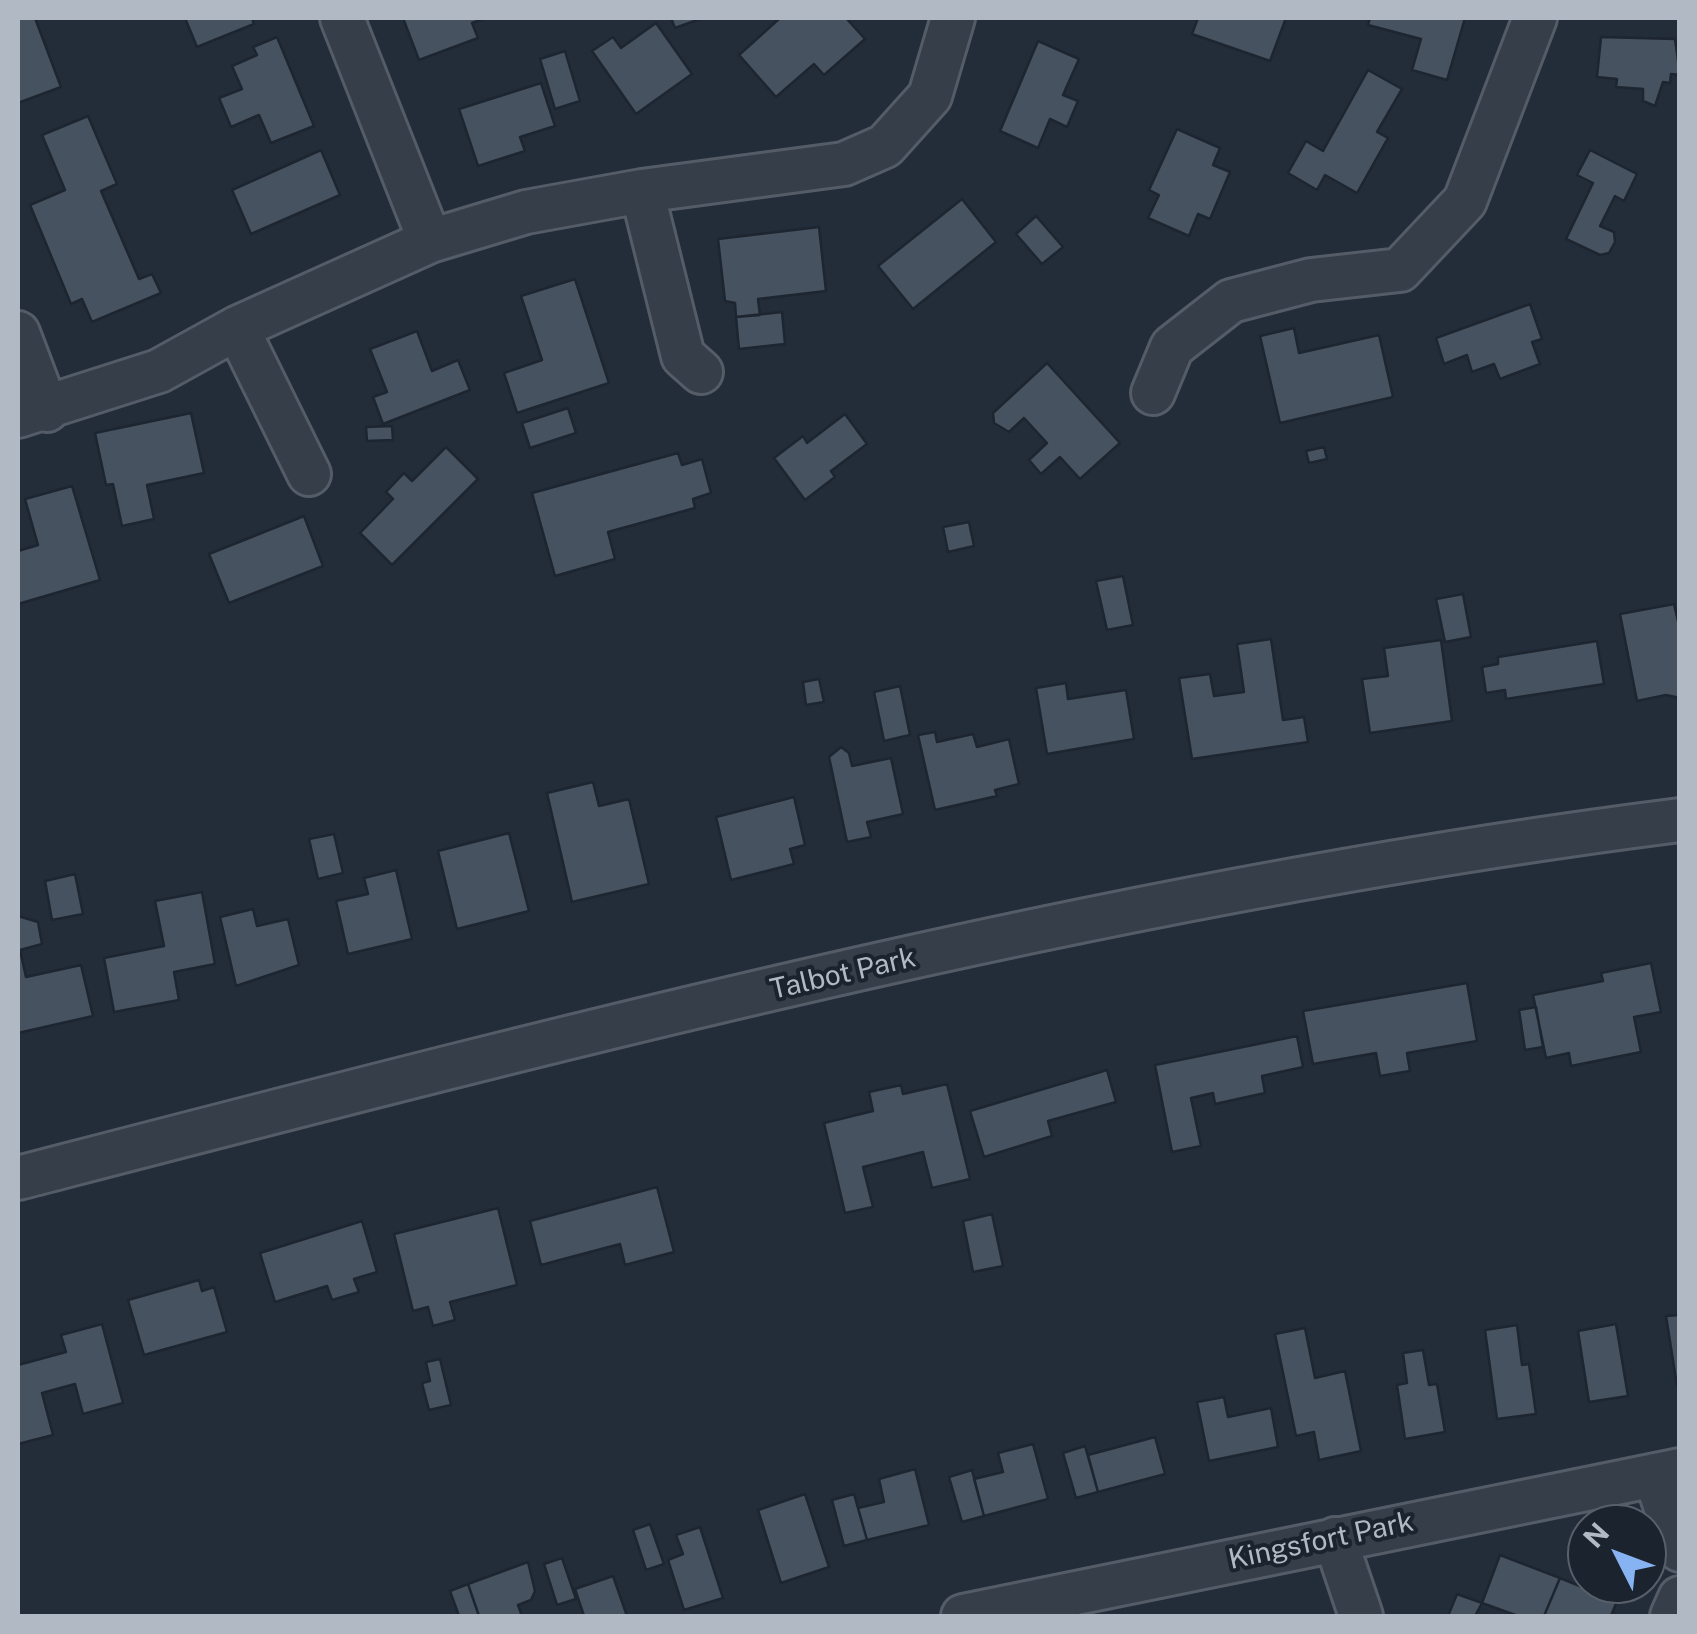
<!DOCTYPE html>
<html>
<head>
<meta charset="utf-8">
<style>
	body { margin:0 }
	#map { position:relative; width:1697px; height:1634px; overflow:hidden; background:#232c39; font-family:"Public Sans",sans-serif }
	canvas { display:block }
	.frame { position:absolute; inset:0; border:20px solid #b1b9c5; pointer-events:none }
	.north { position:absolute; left:1567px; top:1504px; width:100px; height:100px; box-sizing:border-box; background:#1b232e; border:2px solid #575f6a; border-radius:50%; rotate:312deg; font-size:28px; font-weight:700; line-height:40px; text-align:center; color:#b1b9c5 }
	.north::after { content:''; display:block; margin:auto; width:35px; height:45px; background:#88b3f3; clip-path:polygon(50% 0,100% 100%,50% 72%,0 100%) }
</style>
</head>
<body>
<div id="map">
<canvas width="1697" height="1634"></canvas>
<div class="frame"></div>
<div class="north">N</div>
</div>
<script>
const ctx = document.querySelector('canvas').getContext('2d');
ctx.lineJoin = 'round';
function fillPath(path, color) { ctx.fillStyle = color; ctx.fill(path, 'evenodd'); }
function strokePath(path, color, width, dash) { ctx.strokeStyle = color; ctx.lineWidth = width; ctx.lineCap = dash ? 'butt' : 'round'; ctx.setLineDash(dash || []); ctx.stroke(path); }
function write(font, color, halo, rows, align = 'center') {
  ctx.font = font + ' "Public Sans",sans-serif'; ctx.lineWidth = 8; ctx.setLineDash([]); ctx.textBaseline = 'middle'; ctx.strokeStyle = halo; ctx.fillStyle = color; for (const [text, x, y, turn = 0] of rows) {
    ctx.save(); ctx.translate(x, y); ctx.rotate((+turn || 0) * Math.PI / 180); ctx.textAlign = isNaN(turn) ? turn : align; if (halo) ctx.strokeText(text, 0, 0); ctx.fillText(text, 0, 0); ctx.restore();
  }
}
const building = new Path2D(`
	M18,18H35L61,87L18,103Z
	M185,18H252L254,24L197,47Z
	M403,18H486L472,23L478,38L419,60Z
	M671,18H703L675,28Z
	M780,18H846L865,39L824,75L814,64L776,97L739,55Z
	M1198,18H1286L1270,61L1192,34Z
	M1370,18H1465L1447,80L1412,70L1421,39L1368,25Z
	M656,23L692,74L636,114L592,51L613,37L621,48Z
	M277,37L314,126L271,143L259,115L231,127L219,98L242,89L232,66L257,55L253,47Z
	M1601,37L1675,39L1680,75L1671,74L1670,83L1663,82L1655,106L1643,101V89L1616,87L1617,79L1597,77Z
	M1038,41L1079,59L1063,95L1078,101L1067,127L1050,119L1038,148L1000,131Z
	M565,51L580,101L555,109L540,59Z
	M1368,70L1402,89L1377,132L1388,138L1357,193L1325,175L1317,190L1288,173L1306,141L1323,151Z
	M541,83L555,126L520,137L525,151L478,166L459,109Z
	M88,116L117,184L101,191L139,279L152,274L161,293L92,322L82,299L71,304L30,205L65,190L42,135Z
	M1177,129L1220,148L1213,165L1230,172L1210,219L1198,214L1189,236L1148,218L1159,195L1149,190Z
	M321,150L340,195L251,234L232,190Z
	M1590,150L1637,174L1624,201L1615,196L1600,226L1614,232L1615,242L1609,253L1600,255L1566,239L1593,183L1577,175Z
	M962,199L996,242L913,309L878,266Z
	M1036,216L1063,247L1042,264L1016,234Z
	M819,227L826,291L758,299L760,315L736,317L735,303L725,301L718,239Z
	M575,279L609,383L517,413L504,373L542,360L521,296Z
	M1530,304L1542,339L1532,342L1540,364L1500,379L1494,364L1472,372L1467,355L1444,364L1436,338Z
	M782,312L785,344L739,349L736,317Z
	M1294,328L1299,353L1379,335L1393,397L1280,423L1260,336Z
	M417,331L432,371L458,360L470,390L383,424L373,397L387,392L370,349Z
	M1047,363L1120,443L1080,479L1060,457L1041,474L1029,460L1047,443L1024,418L1009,432L994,423L993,413Z
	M568,408L576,433L530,448L522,423Z
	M191,413L204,473L147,485L154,519L122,526L113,484L106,485L95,433Z
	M845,414L867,444L831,471L835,477L805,500L774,458L803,436L807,443Z
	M392,426L393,440L367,441L366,427Z
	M446,447L478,479L392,565L360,533L393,499L386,492L404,473L412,481Z
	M1324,447L1327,459L1309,463L1306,451Z
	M678,453L682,465L702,459L711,493L693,499L695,508L608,532L615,559L555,576L532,493Z
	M72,486L100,580L18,604V551L38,545L25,499Z
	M304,516L323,566L229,603L209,554Z
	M969,522L974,546L948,552L943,527Z
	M1123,576L1133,625L1107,630L1096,581Z
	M1463,594L1471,637L1445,642L1436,599Z
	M1674,604L1680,630V698L1666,695L1637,701L1620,614Z
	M1271,639L1283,720L1304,717L1308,742L1192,759L1179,678L1210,674L1214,696L1244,692L1237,644Z
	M1441,640L1452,721L1370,733L1362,679L1388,676L1384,648Z
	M1597,641L1604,684L1506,699L1505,690L1486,693L1482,667L1498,664V657Z
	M819,679L824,702L806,705L803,682Z
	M1066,683L1068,699L1126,690L1134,739L1047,754L1036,688Z
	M900,686L910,735L884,741L874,692Z
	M935,732L937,742L973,734L977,747L1009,739L1019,784L995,790L997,796L935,810L918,735Z
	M841,747L849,753L852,766L891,758L903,814L867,822L871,837L847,842L829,757Z
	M593,782L599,806L629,799L649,884L572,902L547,793Z
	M794,797L805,845L790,849L794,864L731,880L716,817Z
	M509,833L529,911L457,929L438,851Z
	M334,834L343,873L318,879L309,839Z
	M396,870L412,939L348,954L336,901L368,894L364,878Z
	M75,874L83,914L52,920L45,881Z
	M202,892L215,964L174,972L179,1000L114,1012L104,958L164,946L155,901Z
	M253,909L257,926L288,919L299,965L236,986L220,917Z
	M18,916L38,922L42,944L20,950L26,977L81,965L93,1016L18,1033Z
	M1651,963L1661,1012L1634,1017L1641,1052L1571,1066L1569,1053L1546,1058L1533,995L1603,981L1601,973Z
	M1467,983L1477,1041L1407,1053L1410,1071L1380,1076L1376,1053L1313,1064L1303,1011Z
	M1536,1007L1543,1047L1525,1050L1519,1010Z
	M1297,1036L1303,1067L1262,1076L1265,1093L1215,1104L1213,1093L1191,1098L1201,1146L1172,1152L1155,1065Z
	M1107,1070L1116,1102L1048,1121L1052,1136L984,1157L970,1111Z
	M947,1084L970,1179L932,1188L923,1152L863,1167L873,1207L845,1213L824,1123L873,1111L869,1092L901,1085L903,1094Z
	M657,1187L674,1252L625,1265L620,1244L541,1265L530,1221Z
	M498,1208L517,1285L450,1302L455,1320L433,1326L428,1307L413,1311L394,1234Z
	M992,1214L1003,1266L973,1272L963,1221Z
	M362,1221L377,1272L354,1279L359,1292L332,1300L327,1286L275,1302L260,1253Z
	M199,1280L202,1291L214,1287L227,1332L144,1355L128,1300Z
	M1680,1315V1386H1677L1666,1316Z
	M102,1324L123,1403L83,1414L75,1384L42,1393L53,1435L18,1444V1365L66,1352L61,1335Z
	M1616,1324L1628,1396L1589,1402L1578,1331Z
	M1517,1325L1522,1365L1529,1364L1536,1414L1497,1419L1485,1330Z
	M1305,1328L1315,1378L1345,1371L1361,1451L1319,1460L1314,1432L1296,1436L1275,1334Z
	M1423,1350L1429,1385L1437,1384L1445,1432L1405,1439L1397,1385L1407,1383L1403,1353Z
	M440,1359L451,1405L429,1410L422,1383L430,1381L426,1362Z
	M1224,1397L1228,1417L1271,1408L1278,1447L1209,1461L1197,1402Z
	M1155,1437L1165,1474L1098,1492L1088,1455Z
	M1033,1444L1048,1499L984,1516L974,1479L1003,1472L998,1453Z
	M1085,1446L1098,1492L1076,1498L1063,1453Z
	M915,1469L929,1525L867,1540L858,1508L884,1502L879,1479Z
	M972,1470L984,1516L962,1522L949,1477Z
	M805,1494L829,1567L781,1583L758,1510Z
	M854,1494L867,1540L844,1546L832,1500Z
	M650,1524L664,1564L646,1570L633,1530Z
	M700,1527L723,1598L684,1610L668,1560L683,1554L676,1535Z
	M1500,1555L1560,1578L1544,1616H1518L1482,1603Z
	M562,1558L576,1599L557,1605L544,1564Z
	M528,1562L535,1591L531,1600L518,1605L522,1616H479L468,1584Z
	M613,1576L627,1616H584L575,1589Z
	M1560,1578L1617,1601L1611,1616H1544Z
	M468,1584L479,1616H459L450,1591Z
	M1457,1594L1482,1603L1475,1616H1448Z`);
fillPath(building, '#465260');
strokePath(building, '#1d2530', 2.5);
const street = new Path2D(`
	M342,18L430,241
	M642,191L683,356L701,372
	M237,328L309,474
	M18,333L47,410
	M1153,393L1172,347L1231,301L1311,280L1400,270L1465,201L1535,18
	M18,416L159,371L237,328L430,241L526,212L642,191L844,164L885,146L930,96L953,18
	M18,1178C566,1036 1117,891 1680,820
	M1655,1475L1680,1550
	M1335,1539L1361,1616
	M963,1616L1680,1470
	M1672,1616L1680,1598`);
strokePath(street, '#545c67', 48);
strokePath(street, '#363e49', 42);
write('28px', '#b1b9c5', '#1b232e', [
	["Talbot Park",843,974,-13],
	["Kingsfort Park",1321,1541,-12]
]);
</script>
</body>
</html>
